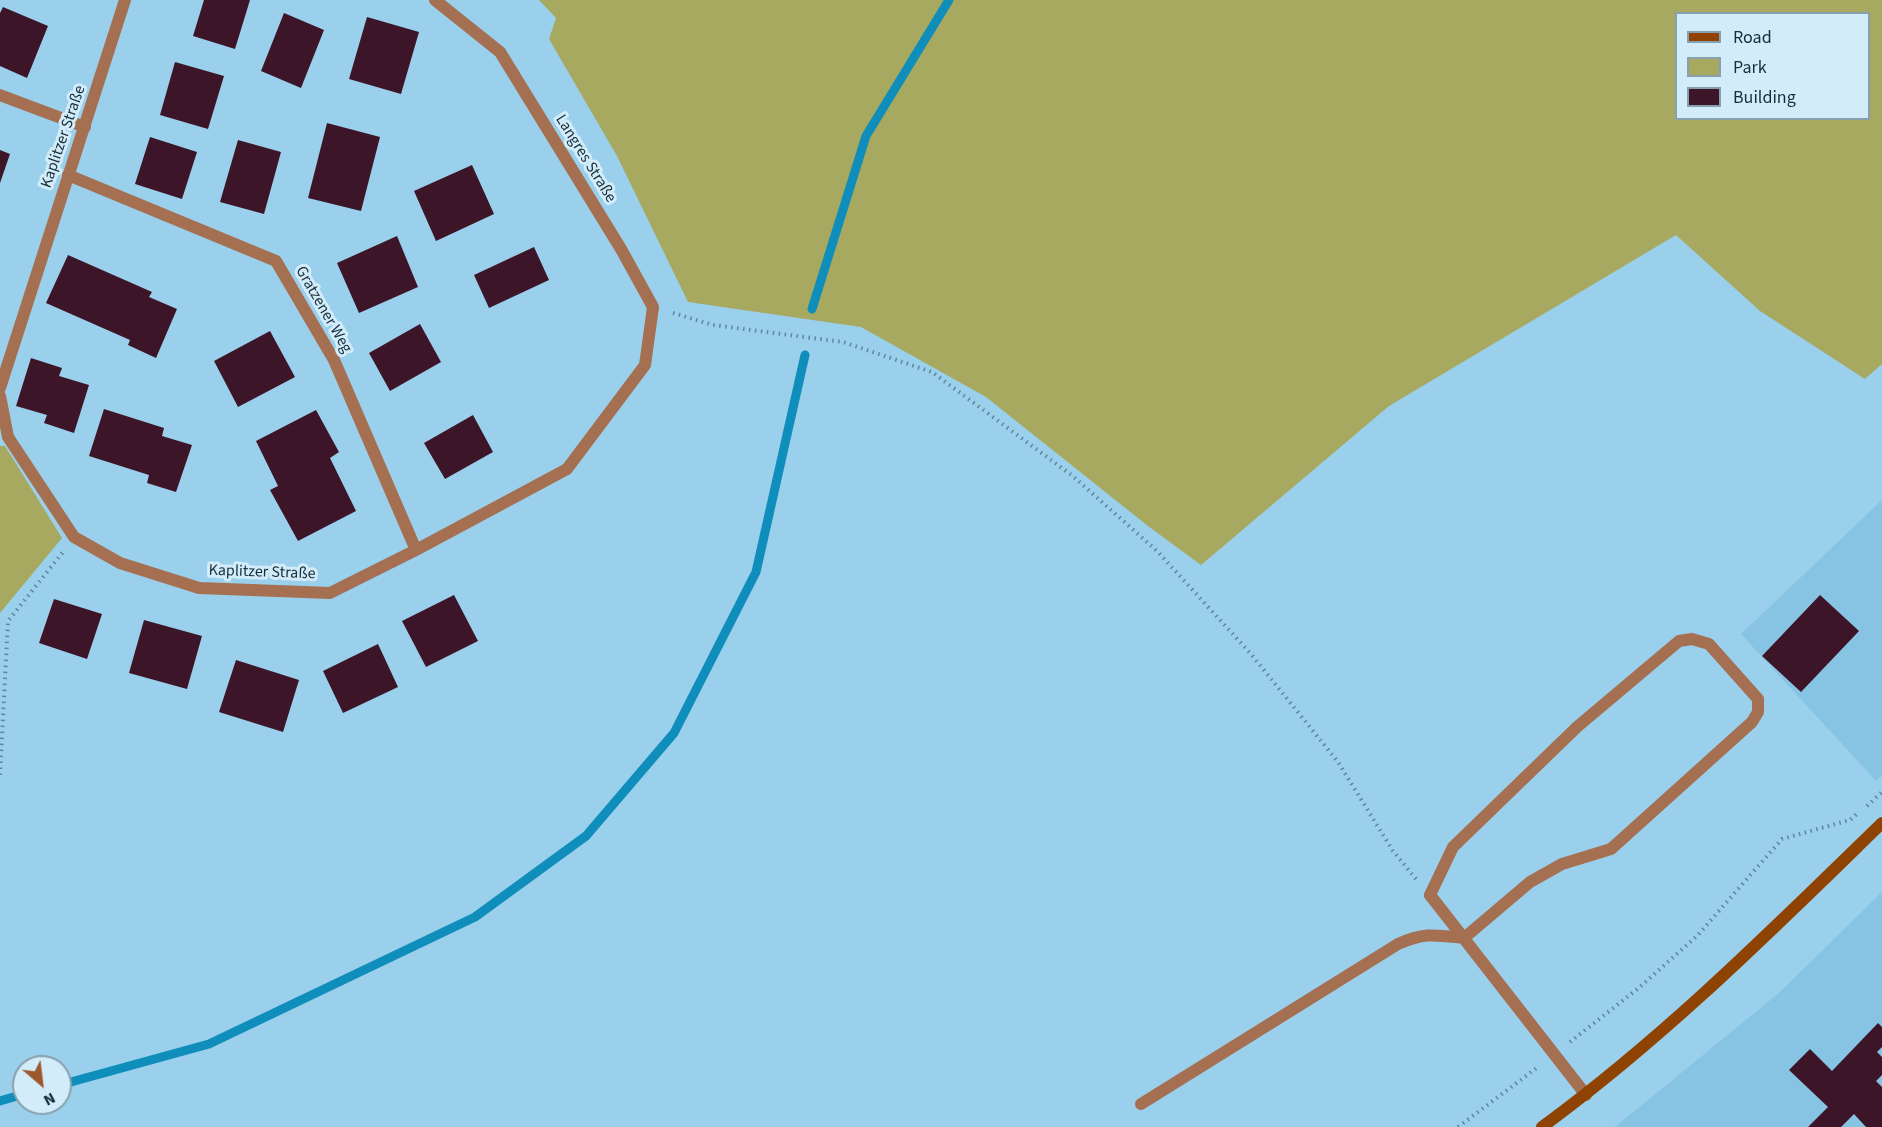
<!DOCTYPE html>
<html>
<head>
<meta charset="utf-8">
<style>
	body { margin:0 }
	#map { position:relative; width:1882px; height:1127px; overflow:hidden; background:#9ad0eb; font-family:"Source Sans 3",sans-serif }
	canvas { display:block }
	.legend { position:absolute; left:1675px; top:12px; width:195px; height:108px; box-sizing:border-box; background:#d2ecfa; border:2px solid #88a0ad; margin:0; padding:8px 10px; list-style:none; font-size:18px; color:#182e39 }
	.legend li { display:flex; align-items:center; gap:12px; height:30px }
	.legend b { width:30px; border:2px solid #88a0ad }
	.north { position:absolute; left:12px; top:1055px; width:60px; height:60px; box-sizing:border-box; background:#d2ecfa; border:2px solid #88a0ad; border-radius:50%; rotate:152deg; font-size:16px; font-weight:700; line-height:24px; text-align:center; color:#182e39 }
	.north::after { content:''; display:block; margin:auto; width:21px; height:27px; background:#9d582c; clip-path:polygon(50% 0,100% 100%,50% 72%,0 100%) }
</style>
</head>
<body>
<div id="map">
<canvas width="1882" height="1127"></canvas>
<ul class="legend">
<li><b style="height:8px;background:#8f4303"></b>Road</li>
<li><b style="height:16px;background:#a6a95f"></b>Park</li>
<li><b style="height:16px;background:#3d1529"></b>Building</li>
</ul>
<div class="north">N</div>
</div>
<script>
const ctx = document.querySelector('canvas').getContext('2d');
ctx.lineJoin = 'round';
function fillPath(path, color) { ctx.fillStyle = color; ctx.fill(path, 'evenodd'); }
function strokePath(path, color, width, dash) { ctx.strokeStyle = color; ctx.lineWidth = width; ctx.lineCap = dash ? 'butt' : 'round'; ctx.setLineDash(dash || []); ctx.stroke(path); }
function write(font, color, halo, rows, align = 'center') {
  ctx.font = font + ' "Source Sans 3",sans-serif'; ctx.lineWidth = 6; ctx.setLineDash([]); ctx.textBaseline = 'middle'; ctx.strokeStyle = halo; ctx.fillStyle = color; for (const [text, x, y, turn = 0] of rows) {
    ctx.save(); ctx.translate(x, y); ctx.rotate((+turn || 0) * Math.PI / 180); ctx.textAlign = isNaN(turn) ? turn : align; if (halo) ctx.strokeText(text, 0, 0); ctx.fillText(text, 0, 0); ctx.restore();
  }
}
fillPath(new Path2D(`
	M1882,500V776L1876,781L1741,634Z
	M1882,892V1127H1615L1780,992Z`), '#87c4e4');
fillPath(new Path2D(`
	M539,0H1882V364L1865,379L1760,311L1676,235L1389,406L1201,565L1148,526L986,397L861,327L688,302L617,156L549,39L556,18ZM1676,14H1868V118H1676Z
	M0,446H5L62,538L0,613Z`), '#a6a95f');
strokePath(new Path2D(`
	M812,309L866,136L949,0
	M60,1085L209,1044L475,917L586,836L674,733L756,572L805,355
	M0,1101L24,1094`), '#0f8ebc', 9);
fillPath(new Path2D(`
	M204,0H250L235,49L193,36Z
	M3,7L48,26L27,78L0,66V13Z
	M284,13L324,30L301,88L261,71Z
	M367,17L419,32L401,94L349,79Z
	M175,62L224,76L208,129L160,115Z
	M327,123L380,137L361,211L308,198Z
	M150,137L197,152L182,199L135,184Z
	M238,140L281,152L264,214L220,202Z
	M0,150L10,154L0,183Z
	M472,165L494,214L436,241L414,191Z
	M397,236L418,287L359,313L337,263Z
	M534,247L549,280L489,308L474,275Z
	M68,255L152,292L149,297L177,309L156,358L128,345L130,340L46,303Z
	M420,324L441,362L390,391L369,353Z
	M270,331L295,377L238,407L214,361Z
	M31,358L62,368L59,376L89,385L74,433L44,423L47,415L16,406Z
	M104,409L164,428L162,436L192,445L176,492L147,483L149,475L89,456Z
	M316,410L339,452L330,458L356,511L298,541L270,490L278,486L256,441Z
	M473,415L493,452L445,479L424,443Z
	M454,595L478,641L426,667L402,621Z
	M1820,595L1859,631L1801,692L1762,656Z
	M54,599L102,614L87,659L39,643Z
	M144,620L202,636L187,689L129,673Z
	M378,644L398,687L343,713L323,671Z
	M236,660L299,680L283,732L219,712Z
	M1878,1023L1882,1027V1047L1877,1052L1882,1057V1075L1876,1081L1882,1087V1127H1866L1854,1114L1841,1127H1808L1828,1107L1789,1070L1810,1049L1832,1071Z`), '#3d1529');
strokePath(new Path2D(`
	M673,313L713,325L843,342L932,372L1074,477L1158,552L1251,654L1338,762L1393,851L1416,879
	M0,775L8,621L63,552
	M1867,806L1882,792
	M1570,1042L1640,987L1697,936L1782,839L1850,820L1859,812
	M1458,1127L1538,1067`), '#5f879a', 4, [1.5, 4.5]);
strokePath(new Path2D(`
	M1141,1104L1398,944C1425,932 1436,935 1464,938L1530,882L1562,864L1611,849L1752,722L1758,712V699L1709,644L1692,639L1679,641L1577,727L1453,847L1430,895`), '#a57051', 12);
strokePath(new Path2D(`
	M0,95L85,127
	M68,175L276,261L334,360L416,550
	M0,388L125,0
	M0,396L8,437L74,537L120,563L199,588L330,593L416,550L567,469L645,365L653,307L621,249L500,52L435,0
	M1430,895L1586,1095`), '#a57051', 12);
strokePath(new Path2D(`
	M1542,1127C1665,1037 1773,929 1882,823`), '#8f4303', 12);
write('16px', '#182e39', '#d2ecfa', [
	["Kaplitzer Straße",64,137,-71],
	["Langres Straße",585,159,58],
	["Gratzener Weg",323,310,60],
	["Kaplitzer Straße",262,573,2]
]);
</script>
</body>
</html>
